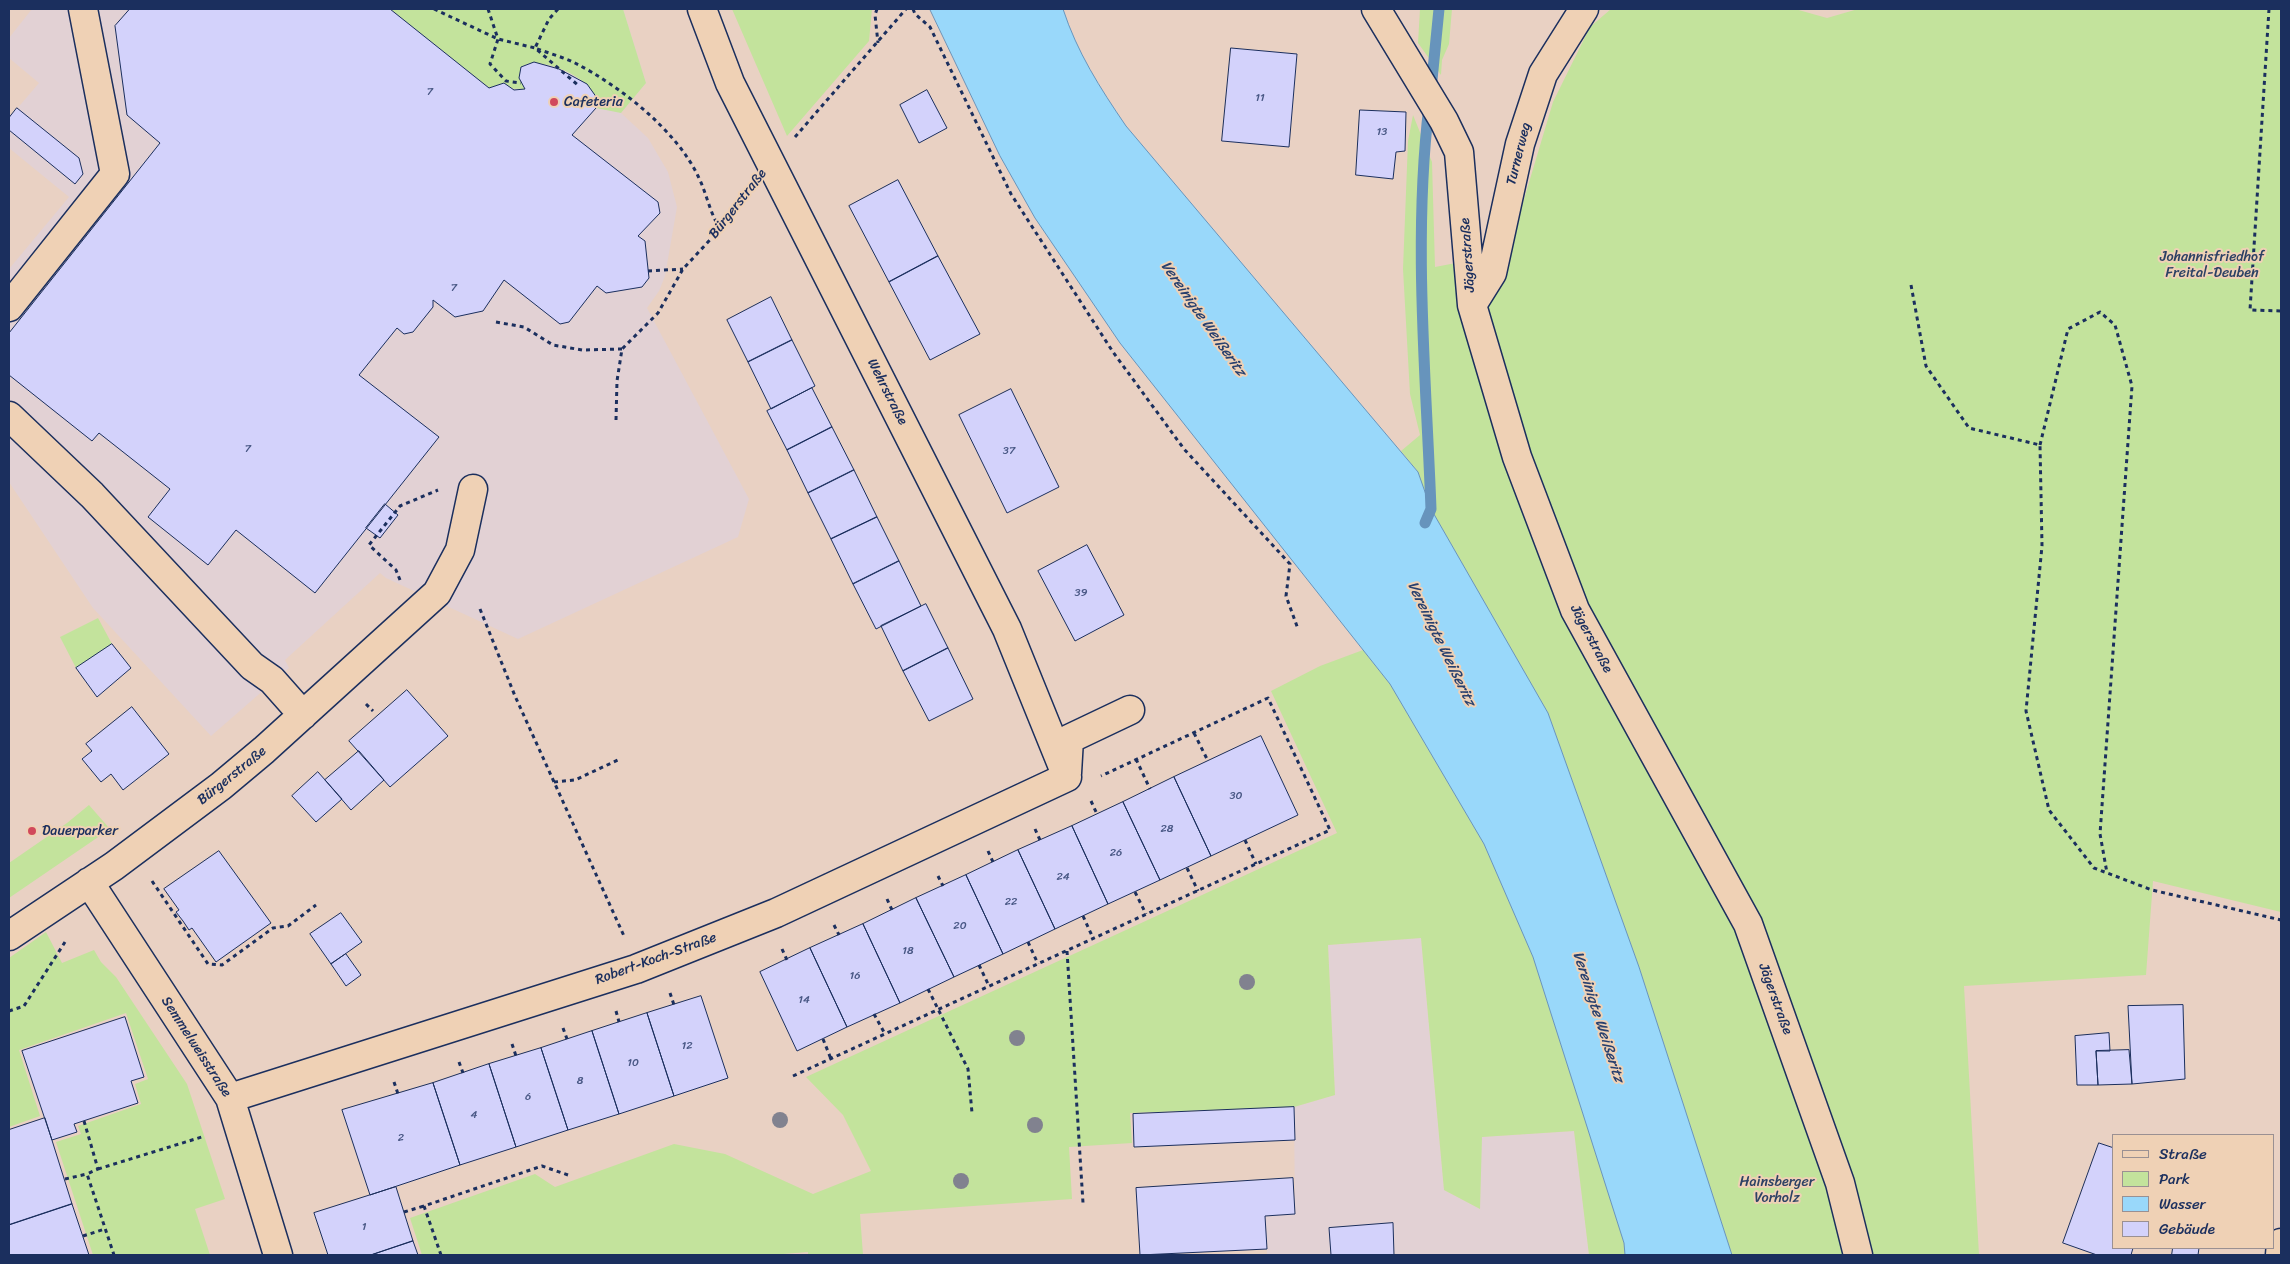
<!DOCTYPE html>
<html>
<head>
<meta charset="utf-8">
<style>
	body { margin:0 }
	#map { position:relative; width:2290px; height:1264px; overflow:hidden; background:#e9d1c3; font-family:Sriracha,sans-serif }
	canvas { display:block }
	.frame { position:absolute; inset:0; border:10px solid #1b2f5e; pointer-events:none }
	.legend { position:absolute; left:2112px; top:1134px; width:162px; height:115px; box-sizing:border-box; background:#efd1b5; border:1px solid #9a9092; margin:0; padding:6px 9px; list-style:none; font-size:15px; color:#1b2f5e }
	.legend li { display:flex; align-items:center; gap:10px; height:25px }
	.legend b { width:25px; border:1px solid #9a9092 }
</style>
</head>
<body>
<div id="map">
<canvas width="2290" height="1264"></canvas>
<div class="frame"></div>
<ul class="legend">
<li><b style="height:6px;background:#efd1b5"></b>Straße</li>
<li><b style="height:14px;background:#c3e39c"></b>Park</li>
<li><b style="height:14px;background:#99d8fa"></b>Wasser</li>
<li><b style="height:14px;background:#d3d2fb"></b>Gebäude</li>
</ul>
</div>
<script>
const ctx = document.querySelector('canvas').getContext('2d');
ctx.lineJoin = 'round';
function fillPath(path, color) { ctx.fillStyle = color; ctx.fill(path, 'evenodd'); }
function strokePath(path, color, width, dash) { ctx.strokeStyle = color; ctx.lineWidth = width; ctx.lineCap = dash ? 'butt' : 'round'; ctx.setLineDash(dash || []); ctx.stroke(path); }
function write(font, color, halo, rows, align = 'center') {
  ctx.font = font + ' Sriracha,sans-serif'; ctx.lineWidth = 4; ctx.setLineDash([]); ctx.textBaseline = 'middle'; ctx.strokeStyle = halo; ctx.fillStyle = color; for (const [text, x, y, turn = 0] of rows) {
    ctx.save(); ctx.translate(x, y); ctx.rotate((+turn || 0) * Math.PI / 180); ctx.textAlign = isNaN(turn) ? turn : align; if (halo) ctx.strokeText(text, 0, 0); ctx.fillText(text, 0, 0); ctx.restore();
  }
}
fillPath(new Path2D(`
	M32,9H623L646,83L621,113L648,138L668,172L677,207L665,276L659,291L647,308L749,499L738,537L518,639L386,578L380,573L285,660L289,668L211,736L93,608L9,482V269L69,197L9,148V118L39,83L9,58V38Z
	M1421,938L1444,1190L1480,1209L1481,1137L1574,1131L1589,1255H1267L1265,1216L1295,1214L1294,1107L1335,1095L1328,945Z`), '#e2d1d4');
fillPath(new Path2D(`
	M390,9H623L646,83L621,113L596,108C598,81 559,65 536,63C531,62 525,65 521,67L519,78L525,89L489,88Z
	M732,9H872L869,41L787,136Z
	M1420,9H1452L1449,44L1442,60L1441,75L1418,43Z
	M1611,9H1795L1827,18L1858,9H2281V912L2153,881L2146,975L1964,986L1979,1255H1732L1639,967L1548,713L1431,509L1418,472L1401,451L1420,435L1410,394L1403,269L1408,141L1413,115L1432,162L1435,267L1508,253L1553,102L1590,27Z
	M98,618L112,644L76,668L60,637Z
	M1363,650L1390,684L1484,844L1533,957L1624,1243L1625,1255H1589L1574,1131L1482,1137L1480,1209L1444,1190L1421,938L1328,945L1335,1095L1294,1107L1130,1113L1132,1143L1069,1147L1072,1199L860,1214L863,1255H808V1252L771,1255H422L410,1218L535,1174L555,1187L674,1144L725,1154L813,1194L871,1171L843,1115L806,1077L1337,833L1271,691L1320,666Z
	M89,805L110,829L9,898V863L67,823Z
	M46,932L62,963L94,950L101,962L116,977L187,1084L225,1199L195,1209L210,1255H93L56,1142L81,1134L78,1126L141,1104L135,1084L148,1079L126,1013L19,1050L40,1116L9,1127V958Z`), '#c3e39c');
const water = new Path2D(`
	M930,9H1063C1077,52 1100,88 1126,126L1418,472L1431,509L1548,713L1639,967L1732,1255H1625L1624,1243L1533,957L1484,844L1390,684L1120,343L1035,218L1000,156Z`);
fillPath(water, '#99d8fa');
strokePath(water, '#6794bc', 1);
strokePath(new Path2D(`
	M1431,90L1439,9
	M1425,523L1431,509C1426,375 1413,239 1429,106`), '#6794bc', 11);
const building = new Path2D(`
	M130,9H390L489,88L504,83L514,90L525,89L519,78L521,67L534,62L559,69L587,84L597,98L596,108L572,135L658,202L660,213L638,236L645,241L649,278L642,287L606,293L597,286L569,322L560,324L504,280L483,311L455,317L433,300V307L413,332L404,334L397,328L359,375L439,437L315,593L236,530L208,565L148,517L170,489L99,433L92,441L9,375V333L160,143L127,115L115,26Z
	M1231,48L1297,54L1289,147L1222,141Z
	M927,90L947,128L919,143L900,105Z
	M17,108L79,158L83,174L75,184L9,130V118Z
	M1360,110L1406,112L1405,151L1396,152L1393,179L1356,175Z
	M898,180L938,256L889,282L849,206Z
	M938,256L980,334L930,360L889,282Z
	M771,297L792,340L748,362L727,320Z
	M792,340L815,386L771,409L748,362Z
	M812,388L832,427L787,450L767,411Z
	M1011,389L1059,487L1007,513L959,415Z
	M832,427L854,470L808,493L787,450Z
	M854,470L877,517L831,539L808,493Z
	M385,504L398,515L380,538L366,528Z
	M877,517L899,561L853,584L831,539Z
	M1087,545L1124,615L1075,641L1038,571Z
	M899,561L921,606L876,629L853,584Z
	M926,604L948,648L903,671L881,626Z
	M112,644L131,668L97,697L76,668Z
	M948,648L973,699L929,721L903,671Z
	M407,690L448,736L390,787L349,741Z
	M132,707L169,754L123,790L111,774L101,782L82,759L92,751L86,744Z
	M1261,736L1298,815L1211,856L1174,777Z
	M359,751L384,780L351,810L325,780Z
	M318,772L342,799L316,822L292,796Z
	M1174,777L1211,856L1160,880L1123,802Z
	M1123,802L1160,880L1108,904L1072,826Z
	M1072,826L1108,904L1055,929L1018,850Z
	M1018,850L1055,929L1003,954L966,875Z
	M219,851L271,923L216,962L192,928L189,930L183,921L176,912L179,910L164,889Z
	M966,875L1003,954L954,977L916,898Z
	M916,898L954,977L900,1003L863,924Z
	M341,913L362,942L331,964L310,934Z
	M863,924L900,1003L847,1027L810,948Z
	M810,948L847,1027L797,1051L760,972Z
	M346,954L361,975L346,986L331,964Z
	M701,996L728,1078L674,1096L647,1013Z
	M2183,1005L2185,1079L2132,1084L2128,1006Z
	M647,1013L674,1096L619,1114L592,1031Z
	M125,1017L144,1077L131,1081L138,1103L74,1124L77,1132L52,1140L22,1051Z
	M592,1031L619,1114L568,1130L541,1048Z
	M2109,1033L2110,1051H2096L2098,1085H2077L2075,1036Z
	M541,1048L568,1130L516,1147L489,1064Z
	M2129,1050L2132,1084L2098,1085L2096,1051Z
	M489,1064L516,1147L460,1165L433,1083Z
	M433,1083L460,1165L370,1195L342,1110Z
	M1294,1107L1295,1140L1134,1147L1133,1114Z
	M45,1118L72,1204L9,1225V1130Z
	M2099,1143L2114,1148V1248H2133L2131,1255H2097L2063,1243Z
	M1293,1178L1295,1214L1265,1216L1267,1249L1140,1255L1136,1188Z
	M396,1187L413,1241L371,1255H328L314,1213Z
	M72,1204L89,1255H9V1225Z
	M1393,1223L1394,1255H1331L1329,1228Z
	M413,1241L418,1255H371Z
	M2173,1248H2199L2198,1255H2172Z`);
fillPath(building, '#d3d2fb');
strokePath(building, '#1b2f5e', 1);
const minor = new Path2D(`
	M702,9L730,83L1007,629L1067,777
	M1376,9L1444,121L1459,152L1472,305L1517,457L1575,610L1748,924L1840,1183L1858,1255
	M1472,305L1492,273L1520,144L1543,74L1584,9
	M9,307L115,174L83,9
	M9,416L92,495L252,666L272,680L303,715
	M1067,773L1069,739L1130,710
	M89,882L230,1098L278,1255
	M9,936L114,866L221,786L264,750L437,593L460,550L473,489
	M230,1098L636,969L776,913L1067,777
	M2280,1255L2281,1243`);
strokePath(minor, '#1b2f5e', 31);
strokePath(new Path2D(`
	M434,9L498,39L535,48L579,86
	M488,9L498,39L490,64L506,81L521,83
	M558,9L549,19L535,48C548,53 563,57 575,63C620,86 676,130 698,176C707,194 709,211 720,229
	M877,9L875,15L878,43
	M913,9L915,14L930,27L1011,194L1113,352L1184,449L1290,564L1286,596L1298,629
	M2269,9L2250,310L2281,311
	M795,137L906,9
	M648,271L683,269
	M1911,285L1926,366L1969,428L2040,445L2042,546L2026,711L2049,810L2094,868L2152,890L2281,920
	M496,322L524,327L553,345L582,350L622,349
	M616,420L617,381L622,349L658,313L683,269L720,229L748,193
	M2040,445L2068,329L2100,312L2115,325L2132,386L2100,834L2107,873
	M400,580L396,570L369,545L400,506L438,490
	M480,609L515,696L624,936
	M366,704L373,711
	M1194,733L1208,761
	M1136,759L1150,789
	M554,782L575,780L620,759
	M1091,801L1097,814
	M1035,829L1040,840
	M1245,840L1256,864
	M988,851L993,862
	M1187,868L1198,891
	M938,876L943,886
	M152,881L208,964L222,965L273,928L288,926L316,905
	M1135,892L1146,914
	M887,899L892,910
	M1083,916L1093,938
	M834,925L839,935
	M1028,942L1038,964
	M782,949L787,960
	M1067,951L1083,1203
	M979,965L989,986
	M928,989L968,1069L972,1113
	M670,993L674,1005
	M9,1011L24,1006L65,942
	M616,1011L619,1022
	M874,1014L885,1034
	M563,1028L567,1039
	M823,1039L831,1059
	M512,1044L516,1056
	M459,1062L463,1073
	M793,1076L1330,830L1268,698L1101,776
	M394,1082L398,1094
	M84,1121L98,1169L87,1174L114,1255
	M98,1169L205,1136
	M65,1179L87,1174
	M404,1212L424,1206
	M83,1236L105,1229
	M441,1255L424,1206L542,1166L568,1175`), '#1b2f5e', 3, [4, 4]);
strokePath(minor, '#efd1b5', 28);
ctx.fillStyle = '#81828f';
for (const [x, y] of [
	[1247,982],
	[1017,1038],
	[780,1120],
	[1035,1125],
	[961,1181]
]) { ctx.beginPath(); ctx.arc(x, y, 8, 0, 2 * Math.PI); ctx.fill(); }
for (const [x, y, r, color] of [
	[554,102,5,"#d1495b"],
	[32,831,5,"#d1495b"]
]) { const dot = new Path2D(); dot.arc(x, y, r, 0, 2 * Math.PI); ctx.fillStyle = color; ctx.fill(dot); strokePath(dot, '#efd1b5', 2); }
write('11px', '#495885', null, [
	["7",430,92],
	["11",1260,98],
	["13",1382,132],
	["7",454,288],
	["7",248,449],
	["37",1009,451],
	["39",1081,593],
	["30",1236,796],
	["28",1167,829],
	["26",1116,853],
	["24",1063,877],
	["22",1011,902],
	["20",960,926],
	["18",908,951],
	["16",855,976],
	["14",804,1000],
	["12",687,1046],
	["10",633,1063],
	["8",580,1081],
	["6",528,1097],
	["4",474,1115],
	["2",401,1138],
	["1",364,1227]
]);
write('14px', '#1b2f5e', '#efd1b5', [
	["Cafeteria",564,102],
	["Dauerparker",42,831]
], 'left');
write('14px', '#1b2f5e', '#efd1b5', [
	["Turnerweg",1519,154,-76],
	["Bürgerstraße",738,204,-52],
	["Jägerstraße",1468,255,-94],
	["Wehrstraße",887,392,63],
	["Jägerstraße",1591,639,62],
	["Bürgerstraße",232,776,-39],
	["Robert-Koch-Straße",656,959,-20],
	["Jägerstraße",1775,999,70],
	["Semmelweisstraße",196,1047,57]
]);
write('14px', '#2c4164', '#efd1b5', [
	["Johannisfriedhof",2212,257],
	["Freital-Deuben",2212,273],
	["Hainsberger",1777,1182],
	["Vorholz",1777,1198]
]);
write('italic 15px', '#28406e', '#efd1b5', [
	["Vereinigte Weißeritz",1203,319,55],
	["Vereinigte Weißeritz",1441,644,64],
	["Vereinigte Weißeritz",1598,1017,72]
]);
</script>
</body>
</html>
